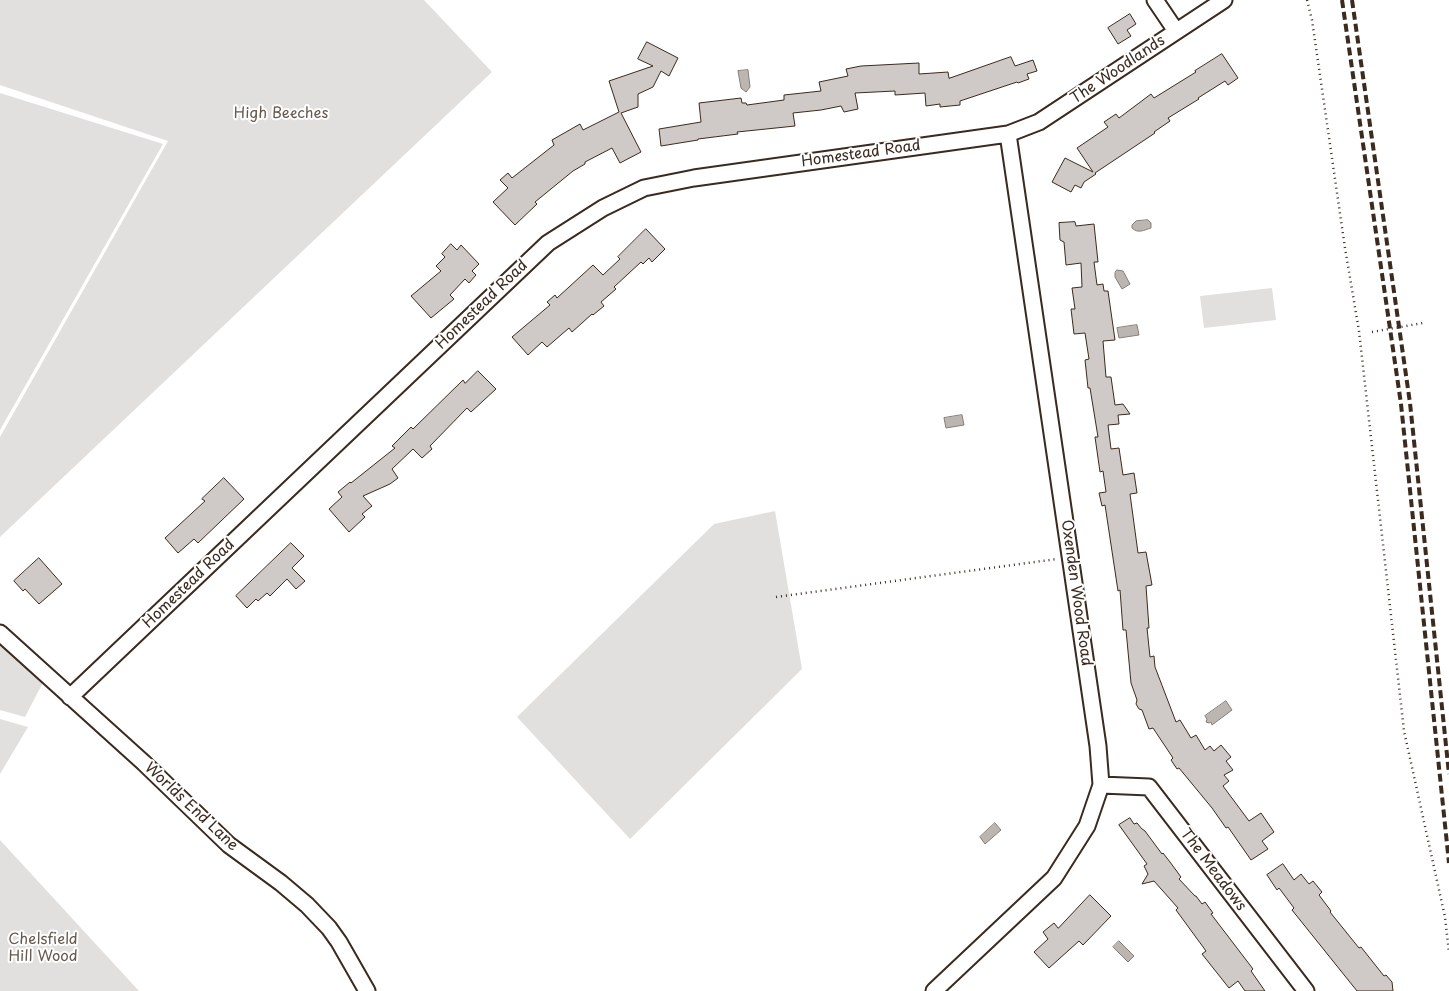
<!DOCTYPE html>
<html>
<head>
<meta charset="utf-8">
<style>
	body { margin:0 }
	canvas { display:block; background:#fff }
</style>
</head>
<body>
<canvas width="1449" height="991"></canvas>
<script>
const ctx = document.querySelector('canvas').getContext('2d');
ctx.lineJoin = 'round';
function fillPath(path, color) { ctx.fillStyle = color; ctx.fill(path, 'evenodd'); }
function strokePath(path, color, width, dash) { ctx.strokeStyle = color; ctx.lineWidth = width; ctx.lineCap = dash ? 'butt' : 'round'; ctx.setLineDash(dash || []); ctx.stroke(path); }
function write(font, color, halo, rows, align = 'center') {
  ctx.font = font + ' "Playpen Sans",sans-serif'; ctx.lineWidth = 4; ctx.setLineDash([]); ctx.textBaseline = 'middle'; ctx.strokeStyle = halo; ctx.fillStyle = color; for (const [text, x, y, turn = 0] of rows) {
    ctx.save(); ctx.translate(x, y); ctx.rotate((+turn || 0) * Math.PI / 180); ctx.textAlign = isNaN(turn) ? turn : align; if (halo) ctx.strokeText(text, 0, 0); ctx.fillText(text, 0, 0); ctx.restore();
  }
}
fillPath(new Path2D(`
	M0,0H424L492,72L0,537V437L168,141L0,85Z
	M0,93L163,144L0,430Z
	M1272,288L1276,320L1204,328L1200,296Z
	M775,511L802,669L630,839L517,717L714,524Z
	M0,624L50,669L25,717L0,710Z
	M0,719L28,727L0,774Z
	M0,840L139,991H0Z`), '#e2e0de');
const water = new Path2D(`
	M748,70L750,87L746,92L741,88L738,71Z
	M1148,220L1151,223V228C1144,230 1138,234 1132,228V225L1136,221Z
	M1117,270L1123,271L1130,284L1122,289L1115,277V273Z
	M1137,325L1139,335L1119,338L1117,328Z
	M962,415L964,425L946,428L944,418Z
	M1226,701L1232,710L1212,725L1211,722L1209,723L1206,722L1207,719L1205,716Z
	M995,823L1001,830L985,844L980,837Z
	M1119,941L1134,956L1128,962L1113,947Z`);
fillPath(water, '#bcb6b3');
strokePath(water, '#887e77', 1);
const building = new Path2D(`
	M1130,14L1136,24L1127,30L1131,36L1118,44L1108,28Z
	M647,42L678,58L669,76L661,71L653,87L638,94V107L621,113L641,152L620,163L612,148L585,162V164L573,171L535,202L537,204L515,225L493,202L508,188L500,180L508,173L512,178L554,145L552,140L580,124L583,130L619,112L609,81L653,66L638,59Z
	M1222,54L1238,78L1228,85L1225,81L1198,98L1199,99L1168,118L1170,121L1154,132L1155,133L1095,173L1096,174L1084,182L1081,188L1075,185L1071,192L1052,182L1065,158L1093,172L1077,148L1108,127L1104,122L1116,114L1119,118L1151,94L1154,98L1196,72L1195,71Z
	M1011,57L1015,66L1033,60L1037,71L1027,74L1029,79L1018,83L1017,82L960,101V105L940,107V104L926,106L925,93L895,95V91L855,93L858,109L844,112L841,106L821,110L793,113L795,126L737,132L738,134L698,139V140L661,146L659,129L701,122L699,103L741,98L742,103H746L747,105L784,100V95L821,91L819,82L848,76L846,69L861,66L919,63V74L948,72L949,78Z
	M1075,222L1076,226L1094,224L1098,262H1094L1097,285L1103,284L1104,291H1108L1115,340L1103,341L1106,377H1111L1115,405L1123,404L1130,414L1118,415L1119,424L1108,425L1111,449L1119,448L1123,475L1134,473L1137,493L1130,494L1138,553L1146,552L1152,585L1146,586L1149,628H1147L1150,657L1154,656L1155,667L1176,722L1180,720L1191,738L1196,735L1205,750L1210,746L1214,751L1221,745L1231,757L1226,761L1233,770L1224,775L1229,781L1223,786L1249,821L1261,813L1274,832L1262,841L1268,849L1251,860L1228,827L1226,828L1212,808L1179,768L1177,769L1171,760L1173,758L1153,728L1149,729L1142,710L1139,709L1136,704L1137,700L1131,683L1126,630H1123L1120,590L1118,591L1105,505L1102,506L1099,493L1106,492L1103,471L1100,472L1095,437H1098L1090,388H1088L1085,360L1089,359L1085,333L1074,334L1071,309H1075L1072,288L1082,287L1081,263L1066,265L1064,242L1060,240L1059,223Z
	M646,229L665,249L652,262L649,258L643,264L641,262L614,287L616,289L601,302L604,306L593,315L592,314L572,332L569,328L547,347L542,342L528,355L512,337L550,305L547,302L555,295L557,298L593,265L603,275L620,259L618,257Z
	M451,244L457,250L461,245L479,264L472,271L476,275L469,283L465,279L450,295L454,299L431,318L411,296L441,271L436,266L445,257L442,254Z
	M478,371L496,389L471,412L467,408L430,446L432,449L422,458L413,449L392,469L398,478L390,484L363,496L372,506L362,514L365,517L349,532L329,509L342,497L338,492L350,482L351,483L395,448L392,446L411,427L413,429L463,380L465,383Z
	M224,478L244,499L198,543L194,539L178,553L165,538L205,501L202,499Z
	M291,543L304,556L292,568L305,581L296,589L287,579L270,596L267,593L258,601L256,599L247,608L236,596Z
	M39,558L62,584L39,604L25,589L23,591L14,581Z
	M1130,818L1134,824L1137,823L1142,829L1145,831L1162,854L1163,853L1170,862L1181,877L1179,879L1195,896H1196L1202,904L1205,902L1213,913L1211,914L1253,969L1251,971L1265,991H1245L1238,981L1229,988L1202,954L1206,951L1176,910L1178,908L1154,881L1142,884L1148,874L1144,866L1147,864L1119,825Z
	M1283,864L1294,880L1301,874L1309,884L1313,881L1322,892L1319,895L1331,911L1330,912L1359,948L1361,947L1384,976L1386,975L1392,982L1393,991H1357L1292,910L1294,908L1279,888L1277,890L1267,875Z
	M1090,895L1111,916L1083,945L1079,941L1049,968L1034,952L1048,939L1043,932L1054,923L1058,928Z`);
fillPath(building, '#cfcac7');
strokePath(building, '#3b2a1e', 1);
const minor = new Path2D(`
	M1155,0L1176,31
	M0,633L144,763L229,845L281,883L307,905L329,928L339,942L367,991
	M70,697L548,243L603,208L644,188L694,178L1008,134L1039,122L1224,0
	M1101,785L1149,787L1306,991
	M934,991L1054,878L1087,826L1101,785L1098,746L1008,134`);
strokePath(minor, '#3b2a1e', 19);
strokePath(new Path2D(`
	M1307,0L1312,20L1345,248L1359,331L1404,731L1445,917L1449,953
	M776,597L1057,559`), '#3b2a1e', 2.5, [1, 4]);
strokePath(minor, '#fff', 15);
strokePath(new Path2D(`
	M1342,0L1401,404L1449,863
	M1352,0L1410,403L1449,774`), '#3b2a1e', 4, [8, 4]);
strokePath(new Path2D(`
	M1372,332L1423,323`), '#3b2a1e', 2.5, [1, 4]);
write('15px', '#3b2a1e', '#fff', [
	["The Woodlands",1118,70,-34],
	["Homestead Road",861,154,-8],
	["Homestead Road",482,305,-44],
	["Homestead Road",189,584,-44],
	["Oxenden Wood Road",1076,593,82],
	["Worlds End Lane",191,807,43],
	["The Meadows",1213,870,53]
]);
write('15px', '#65584e', '#fff', [
	["High Beeches",281,114],
	["Chelsfield",43,940],
	["Hill Wood",43,957]
]);
</script>
</body>
</html>
